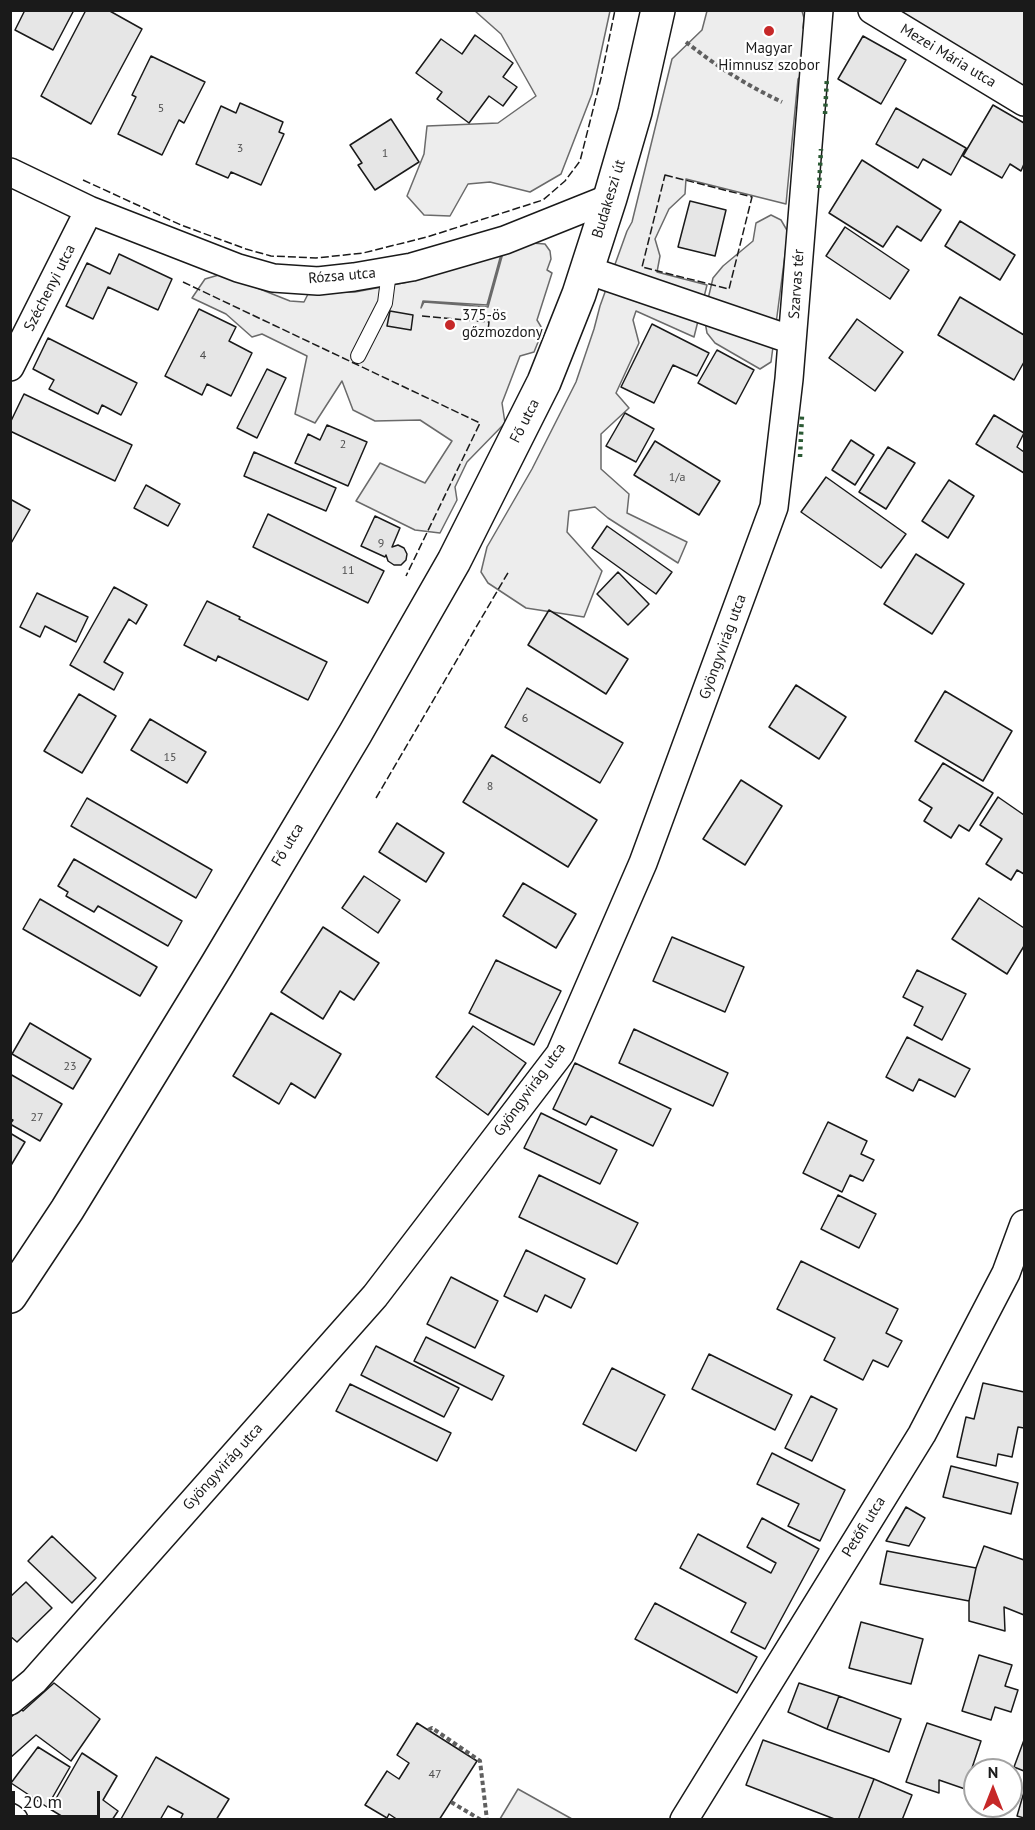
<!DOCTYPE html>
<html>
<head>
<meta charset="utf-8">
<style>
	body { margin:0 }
	#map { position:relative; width:1035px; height:1830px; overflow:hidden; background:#fff; font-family:"PT Sans",sans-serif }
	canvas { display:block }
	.frame { position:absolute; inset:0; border:12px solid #1a1a1a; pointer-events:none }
	.north { position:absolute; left:963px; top:1758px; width:60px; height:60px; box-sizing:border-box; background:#fff; border:2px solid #a3a3a3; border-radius:50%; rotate:0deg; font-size:16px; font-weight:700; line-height:24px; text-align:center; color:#1a1a1a }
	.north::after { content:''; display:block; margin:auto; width:21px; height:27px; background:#c62828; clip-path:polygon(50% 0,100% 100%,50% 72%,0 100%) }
	.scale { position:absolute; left:12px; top:1791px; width:88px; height:27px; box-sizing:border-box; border:3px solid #1a1a1a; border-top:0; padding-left:8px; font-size:18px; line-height:21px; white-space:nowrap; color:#1a1a1a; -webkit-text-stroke:4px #fff; paint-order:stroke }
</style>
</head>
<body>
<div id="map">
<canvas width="1035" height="1830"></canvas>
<div class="frame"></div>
<div class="north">N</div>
<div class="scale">20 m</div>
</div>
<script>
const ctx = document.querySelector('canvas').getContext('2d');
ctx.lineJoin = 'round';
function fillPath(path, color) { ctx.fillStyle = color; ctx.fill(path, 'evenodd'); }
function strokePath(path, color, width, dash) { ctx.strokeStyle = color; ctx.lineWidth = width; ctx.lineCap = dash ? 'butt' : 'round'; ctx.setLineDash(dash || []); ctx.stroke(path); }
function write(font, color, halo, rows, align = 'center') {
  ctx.font = font + ' "PT Sans",sans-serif'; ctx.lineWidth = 4.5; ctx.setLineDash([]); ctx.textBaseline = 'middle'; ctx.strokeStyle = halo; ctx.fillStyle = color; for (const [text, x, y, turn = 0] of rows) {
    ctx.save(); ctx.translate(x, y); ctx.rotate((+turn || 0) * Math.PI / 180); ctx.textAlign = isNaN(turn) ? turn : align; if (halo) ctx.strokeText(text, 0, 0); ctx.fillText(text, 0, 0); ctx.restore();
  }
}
const built = new Path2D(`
	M475,11H610L592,94L561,174L530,192L490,182L468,184L450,216L424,215L407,196L424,154L427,126L498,123L536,96L501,34Z
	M707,11H802L804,18L803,28L807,31L801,76L798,79L786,204L686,179L685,194L669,209L655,239L660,256L657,272L707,285L694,337L636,311L633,320L639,343L616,393L629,408L601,434V469L629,494L627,513L687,542L678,563L608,518L595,507L569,511L567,532L602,571L584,617L526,608L488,583L481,572L487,547L532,469L576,382L594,329L600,306L627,231L632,222L672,59L702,30Z
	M872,11H1024V102Z
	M771,215L781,220L788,232L771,362L760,369L715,343L707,333L704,316L713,278L723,266L753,241L756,223Z
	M505,240L487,305L423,301L421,308L424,302L488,307L503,253L532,243L545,244L550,251L551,259L547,270L552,273L537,320L543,330L534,352L520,356L502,403L505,423L467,462L455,487L457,500L440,533L415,530L356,501L380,463L425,483L452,441L420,420L375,421L353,410L342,381L315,423L295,414L307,356L262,334L252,337L226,314L192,298L205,279L222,274L290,301L304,302L309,292H355L408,282L412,267Z
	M518,1789L572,1819H500Z`);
fillPath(built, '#ededed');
strokePath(built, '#6a6a6a', 1.5);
const building = new Path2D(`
	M25,10H74L53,50L15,30Z
	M86,10H108L142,29L91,124L41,96Z
	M475,35L513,63L503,77L517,87L503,106L489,96L469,123L437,99L442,92L416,73L441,39L462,54Z
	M863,36L906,60L881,104L838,79Z
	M151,56L205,82L184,123L179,120L162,155L118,134L136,97L132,95Z
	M240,103L283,122L279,132L284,134L261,185L231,172L228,178L196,164L221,106L236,113Z
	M993,105L1024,123V164L1021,171L1010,164L1002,178L963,156Z
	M896,108L966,148L951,175L923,159L918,168L876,144Z
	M391,119L419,162L375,190L358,165L362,163L350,145Z
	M862,160L941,210L921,241L897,226L883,247L829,213Z
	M690,201L726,210L715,256L678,247Z
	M960,221L1015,255L1000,280L945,246Z
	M845,227L909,270L890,299L826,256Z
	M119,254L172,279L158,310L108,287L93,319L66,306L87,263L110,274Z
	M960,297L1024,335V362L1014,380L938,335Z
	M199,309L236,327L229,341L252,353L231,396L207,384L202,395L165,376Z
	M390,311L413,315L411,330L387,326Z
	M857,319L903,352L875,391L829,358Z
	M652,324L709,353L697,376L673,365L654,403L621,387Z
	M48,338L137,383L121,415L102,405L98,414L49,389L54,380L33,369Z
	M717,350L754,370L736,404L698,383Z
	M267,369L286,378L257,438L237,428Z
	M24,394L132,445L115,481L10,431V423Z
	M625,413L654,429L636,462L606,446Z
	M994,415L1024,433L1017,447L1024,452V473L976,444Z
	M327,425L367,442L348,486L295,463L308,434L320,440Z
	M851,440L874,455L855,485L832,470Z
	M655,441L720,481L699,515L634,475Z
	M888,447L915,463L886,509L859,492Z
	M254,452L336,488L326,511L244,476Z
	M826,477L906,534L881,568L801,512Z
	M949,480L974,496L948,538L922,521Z
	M146,485L180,504L168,526L134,508Z
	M10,499L30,510L10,545Z
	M268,514L384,571L368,603L253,547Z
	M375,516L400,528L392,547L398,545L404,548L407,554L406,560L401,565H394L388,561L386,555L385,557L361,546Z
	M607,526L672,572L656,594L592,548Z
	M916,554L964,584L932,634L884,604Z
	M618,572L649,604L628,625L597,594Z
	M114,587L147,605L136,624L129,619L104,662L123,673L114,690L70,665Z
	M37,593L88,617L76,642L45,626L40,637L20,627Z
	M207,601L240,617L239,619L327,662L308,700L218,656L216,661L184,645Z
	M549,610L628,659L606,694L528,645Z
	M796,685L846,717L819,759L769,727Z
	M527,688L623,743L600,783L505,727Z
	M945,691L1012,731L983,781L915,741Z
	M79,694L116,716L82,773L44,751Z
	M150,719L206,752L187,783L131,750Z
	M492,755L597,820L568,867L463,802Z
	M943,763L993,793L969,831L959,825L951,838L924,821L932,808L919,800Z
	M741,780L782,806L745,865L703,839Z
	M998,797L1024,815V874L1017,870L1011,880L986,864L1002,839L980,825Z
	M87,798L212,870L196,898L71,826Z
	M397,823L444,853L426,882L379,852Z
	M74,859L182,921L168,946L98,906L94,912L66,896L68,892L58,886Z
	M364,876L400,900L378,933L342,908Z
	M523,883L576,914L556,948L503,916Z
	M979,898L1024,928V946L1007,974L952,939Z
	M40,899L157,967L140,996L23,929Z
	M323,927L379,963L354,1000L340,991L323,1019L281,992Z
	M672,937L744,967L725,1012L653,981Z
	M496,960L561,991L534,1045L469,1013Z
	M917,970L966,994L942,1040L914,1025L923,1007L903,997Z
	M271,1013L341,1054L315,1098L291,1083L279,1104L233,1076Z
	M30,1023L91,1059L73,1089L12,1054Z
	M473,1026L526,1063L488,1115L436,1077Z
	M634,1029L728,1073L713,1106L619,1063Z
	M907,1037L970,1069L955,1097L919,1079L913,1091L886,1077Z
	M575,1063L671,1109L653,1146L591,1116L586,1125L553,1109Z
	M10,1074L62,1104L40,1141L10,1124L13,1120L10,1119Z
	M541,1113L617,1150L600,1184L524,1148Z
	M828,1122L867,1141L861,1154L874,1160L863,1181L850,1175L842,1192L803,1173Z
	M10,1133L25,1142L10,1167Z
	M539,1175L638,1223L617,1264L519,1217Z
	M838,1195L876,1214L859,1248L821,1229Z
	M526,1250L585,1279L571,1308L545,1295L537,1312L504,1296Z
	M801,1261L898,1309L886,1333L902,1341L888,1367L873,1360L863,1380L824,1360L835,1338L777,1309Z
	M451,1277L498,1301L475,1348L427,1324Z
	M426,1337L504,1376L492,1400L414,1361Z
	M376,1346L459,1388L444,1417L361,1375Z
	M709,1354L792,1395L775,1430L692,1389Z
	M612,1368L665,1395L636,1451L583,1424Z
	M983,1383L1024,1392V1428L1018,1427L1012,1457L998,1454L996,1466L957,1457L966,1417L974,1419Z
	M350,1384L451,1433L437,1461L336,1411Z
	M811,1396L837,1409L812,1461L785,1448Z
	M772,1453L845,1490L820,1541L788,1526L799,1504L757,1484Z
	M951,1466L1018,1483L1011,1514L943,1497Z
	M906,1507L925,1518L909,1546L886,1541Z
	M762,1518L819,1549L765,1649L731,1632L746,1603L680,1568L698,1534L771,1573L776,1563L747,1547Z
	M52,1536L96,1578L72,1603L28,1561Z
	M984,1546L1024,1560V1615L1004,1607L1005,1631L969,1621V1601L976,1568Z
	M887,1551L976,1568L969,1601L880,1584Z
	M26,1582L52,1608L17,1642L10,1636V1597Z
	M655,1603L757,1657L737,1693L635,1639Z
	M861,1622L923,1639L911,1684L849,1668Z
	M979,1655L1012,1665L1005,1686L1018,1690L1011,1712L995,1707L991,1720L962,1711Z
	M54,1683L100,1719L71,1761L36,1735L10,1758V1718L20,1709L23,1711Z
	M799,1683L839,1696L827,1729L788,1712Z
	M839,1696L901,1719L889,1752L827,1729Z
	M417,1723L477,1761L439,1820H398L389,1814L387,1818L365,1805L387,1771L399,1779L409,1763L397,1755Z
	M927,1723L981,1741L965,1789L939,1780V1793L906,1782Z
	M763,1740L874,1779L858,1820H837L746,1785Z
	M1024,1740V1771L1014,1767Z
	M38,1747L70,1767L47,1807L11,1783Z
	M82,1753L117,1776L103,1800L118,1811L112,1820H68L50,1809Z
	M156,1757L229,1799L216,1820H180L183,1814L168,1806L160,1820L121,1819Z
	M874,1779L912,1795L902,1820H858Z
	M1024,1792V1818L1017,1816Z`);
fillPath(building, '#e6e6e6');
strokePath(building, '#1a1a1a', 1.5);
const lane = new Path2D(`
	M358,356L385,303L389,272`);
const street = new Path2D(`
	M872,10L1024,102
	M10,172L89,210L238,268L273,278L318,281L354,277L412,267L505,240L610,198
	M587,270L792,340
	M10,367L89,210
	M10,1701L34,1681L375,1296L560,1054L643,863L774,507L789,379L819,10
	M10,1817L14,1820
	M684,1820L922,1434L1006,1273L1024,1224`);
const secondary = new Path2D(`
	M10,1296L67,1210L217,965L355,734L454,561L544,382L579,294L610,198L635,112L658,10`);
strokePath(lane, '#1a1a1a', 16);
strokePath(street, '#1a1a1a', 30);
strokePath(secondary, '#1a1a1a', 36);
strokePath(new Path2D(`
	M686,42C716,66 748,86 782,102
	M428,1730L432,1728L480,1761L487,1820
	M451,1802L481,1820`), '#5f5f5f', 4, [4.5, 3]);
strokePath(lane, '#fff', 14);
strokePath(street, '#fff', 27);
strokePath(secondary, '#fff', 33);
strokePath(new Path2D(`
	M825,114L827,77
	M819,188L821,149
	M800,457L802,415`), '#2b5a34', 4.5, [3, 4.5]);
strokePath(new Path2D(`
	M665,175L752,197L729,289L642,267Z
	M83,180L181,225L246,249L271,256L316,258L363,253L427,237L543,200L565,181L580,161L601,78L615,10
	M183,282L480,423L406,576
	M422,316L489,322L488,331
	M376,798L509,571`), '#1a1a1a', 1.5, [8, 3]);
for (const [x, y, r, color] of [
	[769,31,6,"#c62828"],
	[450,325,6,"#c62828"]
]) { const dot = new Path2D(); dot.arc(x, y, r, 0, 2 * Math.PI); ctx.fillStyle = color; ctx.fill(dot); strokePath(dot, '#fff', 2); }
write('12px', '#4d4d4d', null, [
	["5",161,109],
	["3",240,149],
	["1",385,154],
	["4",203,356],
	["2",343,445],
	["1/a",677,478],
	["9",381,544],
	["11",348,571],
	["6",525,719],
	["15",170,758],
	["8",490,787],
	["23",70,1067],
	["27",37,1118],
	["47",435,1775]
]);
write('15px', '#1a1a1a', '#fff', [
	["Magyar",769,49],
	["Himnusz szobor",769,66],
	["375-ös",462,316,"left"],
	["gőzmozdony",462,333,"left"]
]);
write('15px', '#1a1a1a', '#fff', [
	["Mezei Mária utca",948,56,31],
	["Budakeszi út",609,199,-73],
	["Rózsa utca",342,276,-5],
	["Szarvas tér",797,284,-86],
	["Széchenyi utca",50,288,-63],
	["Fő utca",525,421,-63],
	["Gyöngyvirág utca",723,647,-70],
	["Fő utca",288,845,-59],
	["Gyöngyvirág utca",530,1090,-54],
	["Gyöngyvirág utca",223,1467,-48],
	["Petőfi utca",864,1527,-58]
]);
</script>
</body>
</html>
